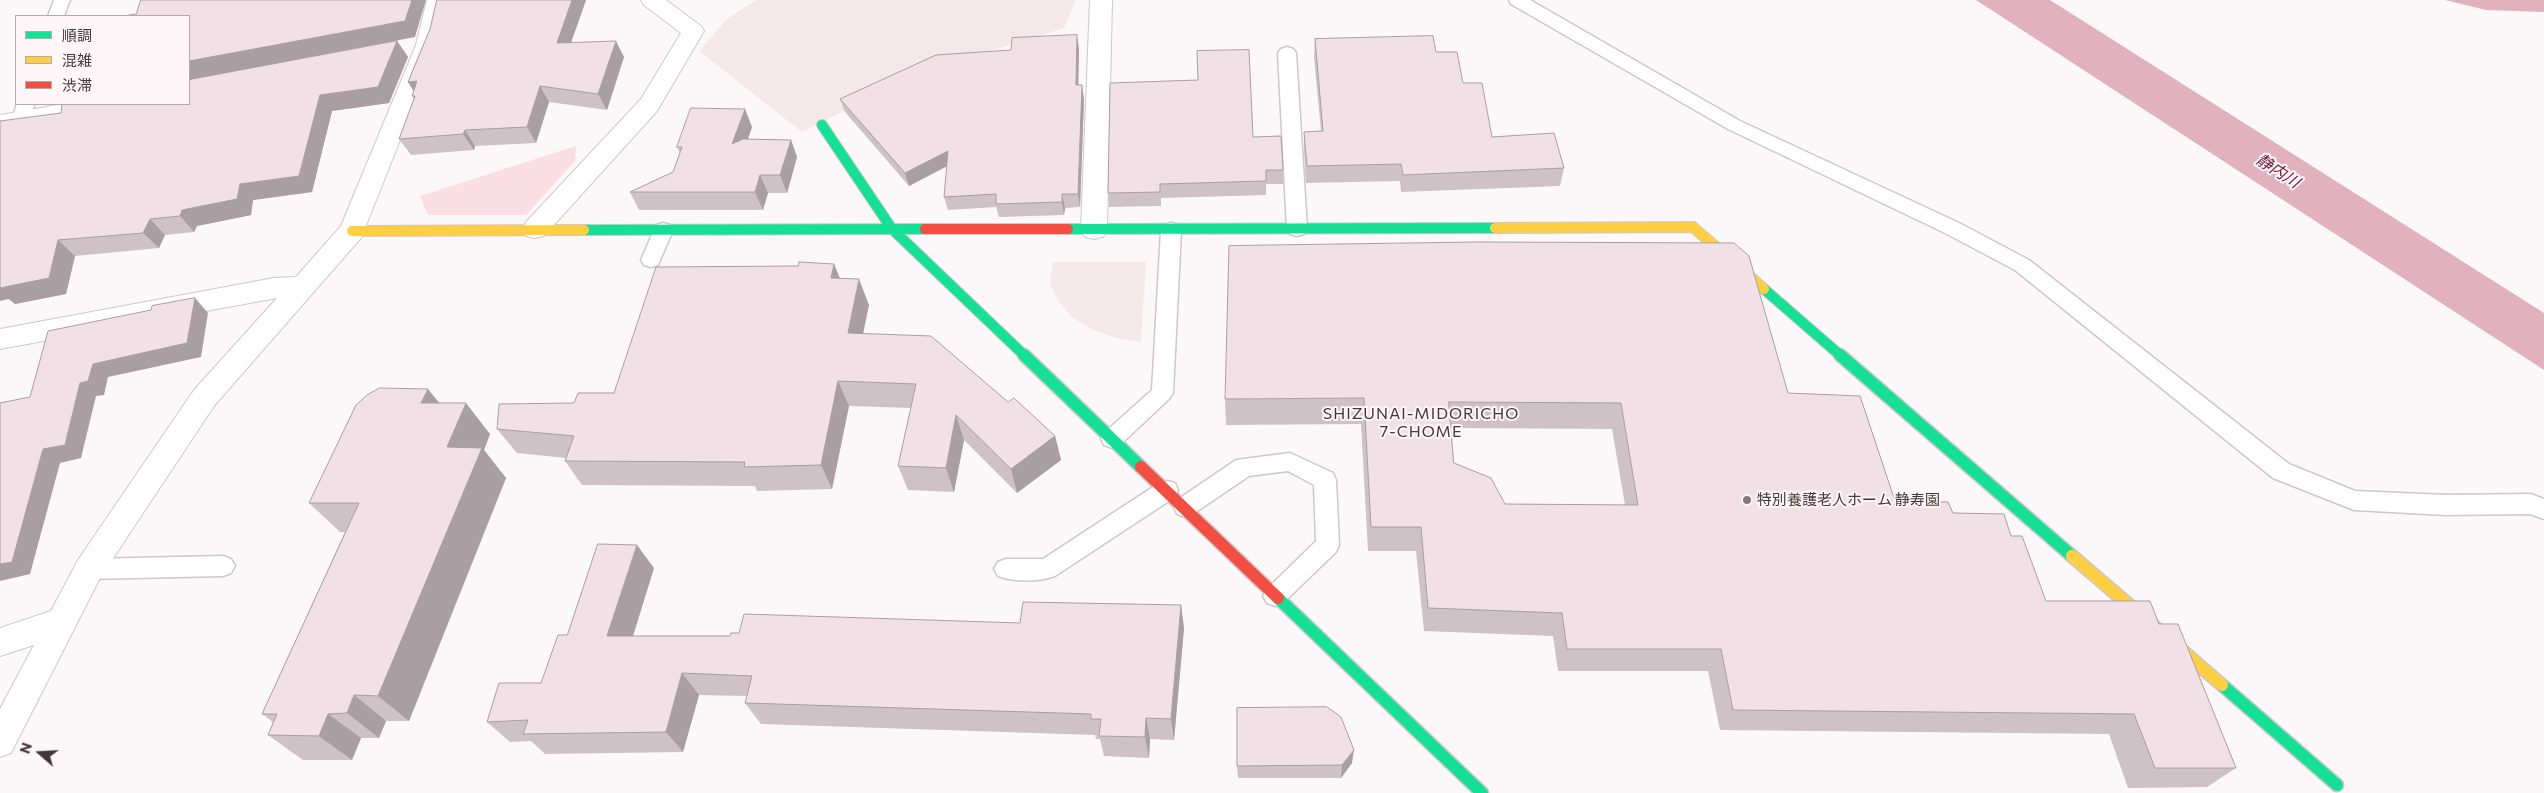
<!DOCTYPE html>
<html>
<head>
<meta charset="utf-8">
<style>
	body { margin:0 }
	#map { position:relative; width:2544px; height:793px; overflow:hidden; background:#fcf8f9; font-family:Commissioner,"Noto Sans JP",sans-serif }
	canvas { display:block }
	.legend { position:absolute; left:15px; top:15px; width:175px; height:90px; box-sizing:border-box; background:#fef6f8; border:1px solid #b4aaac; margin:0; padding:6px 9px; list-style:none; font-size:15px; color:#44373a }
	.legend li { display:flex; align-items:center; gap:10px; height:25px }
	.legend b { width:25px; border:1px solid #b4aaac }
	.north { position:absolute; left:15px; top:728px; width:50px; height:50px; -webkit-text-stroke:4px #fef6f8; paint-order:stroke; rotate:289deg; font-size:14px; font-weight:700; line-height:20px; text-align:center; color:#44373a }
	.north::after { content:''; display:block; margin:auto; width:18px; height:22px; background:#44373a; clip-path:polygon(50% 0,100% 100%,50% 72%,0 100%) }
</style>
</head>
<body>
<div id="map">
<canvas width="2544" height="793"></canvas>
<ul class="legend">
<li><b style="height:6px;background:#16e098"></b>順調</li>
<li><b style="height:6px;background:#ffcf43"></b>混雑</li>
<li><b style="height:6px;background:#f24e42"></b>渋滞</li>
</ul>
<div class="north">N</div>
</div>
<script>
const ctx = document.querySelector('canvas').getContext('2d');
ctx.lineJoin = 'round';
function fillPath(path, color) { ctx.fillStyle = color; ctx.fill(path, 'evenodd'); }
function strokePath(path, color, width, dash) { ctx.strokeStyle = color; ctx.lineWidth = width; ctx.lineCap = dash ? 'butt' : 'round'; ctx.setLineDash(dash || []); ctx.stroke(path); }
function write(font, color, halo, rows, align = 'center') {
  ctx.font = font + ' Commissioner,"Noto Sans JP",sans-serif'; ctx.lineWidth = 4; ctx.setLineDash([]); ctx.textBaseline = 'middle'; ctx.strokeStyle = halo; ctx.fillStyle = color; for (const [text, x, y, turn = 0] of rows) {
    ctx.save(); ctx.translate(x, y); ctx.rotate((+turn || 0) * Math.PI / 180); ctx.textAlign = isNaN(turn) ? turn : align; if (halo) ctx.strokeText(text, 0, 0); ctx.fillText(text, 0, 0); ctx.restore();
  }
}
fillPath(new Path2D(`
	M756,0H1076L1064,28L915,75L802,132L699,51L727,19Z
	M1053,262H1146L1141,342L1116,338L1093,330L1073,318L1059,302L1050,284Z`), '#f4e8eb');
fillPath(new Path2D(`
	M576,146L575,161L526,215H428L420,196Z`), '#fbdee5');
fillPath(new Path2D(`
	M1976,0H2050L2544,313V370Z
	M2445,0H2544V12L2486,10Z`), '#e2b1bf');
const lane = new Path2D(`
	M54,0H70L64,16H48Z
	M1509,0H1530L1740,121L1959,223L2029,260L2289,464L2355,491L2446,495L2531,494L2544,499V519L2530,514L2446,515L2354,510L2273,478L2015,270L1945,233L1728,129L1511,4Z
	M1287,47L1293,49L1296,53L1307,229L1304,234L1297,236L1290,234L1287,229L1278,53L1281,49Z
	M17,104H35L27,123L21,125L15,123L12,119Z
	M663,223L670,225L673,230L658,265L651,267L644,265L641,260L656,225Z
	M1171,223L1178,225L1181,230L1173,393L1169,399L1120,445L1112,448L1104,445L1101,439L1104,433L1152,390L1161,230L1164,225Z
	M1290,453L1333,473L1336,480L1339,545L1336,552L1283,603L1275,606L1267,603L1263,596L1267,589L1316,541L1314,485L1288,471L1249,476L1193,514L1185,517L1177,514L1174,507L1177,500L1236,460Z
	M1167,481L1175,483L1178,490L1175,497L1055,576C1039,582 1014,582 998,576L994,569L998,562L1006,559H1043L1159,483Z
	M223,556L231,559L235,566L231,573L223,576L89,579L81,576L77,569L81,562L89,559Z`);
const street = new Path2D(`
	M427,0H449L438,45L361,238L214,406L100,578L11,753L0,757V709L34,645L0,656V628L51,611L78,560L194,390L277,298L0,349V329L274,278L296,277L341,226L416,45Z
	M641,0H666L701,26L704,31L657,111L544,236L535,238L526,236L522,229L526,222L641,99L681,33L644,5Z
	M1090,0H1112L1107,230L1103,237L1094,239L1085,237L1081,230Z
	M63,104H119L115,110L107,112L0,131V115Z`);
const fastFar1 = new Path2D(`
	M822,125L892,229L1025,356
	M1068,229L1495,228
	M584,230L925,229
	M1764,289L1841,356`);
const fast = new Path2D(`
	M1024,355L1141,467
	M1840,355L2072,556
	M1278,598L1482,793
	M2222,685L2337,785`);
const slowFar1 = new Path2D(`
	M1495,228L1693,227L1764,289
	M352,231L584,230`);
const slow = new Path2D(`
	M2072,556L2222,685`);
const jamFar1 = new Path2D(`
	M925,229H1068`);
const jam = new Path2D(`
	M1141,467L1278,598`);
strokePath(lane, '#cfc7c9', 3);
strokePath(street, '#cfc7c9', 2);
strokePath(fastFar1, '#cfc7c9', 12);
strokePath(fast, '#cfc7c9', 15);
strokePath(slowFar1, '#cfc7c9', 12);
strokePath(slow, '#cfc7c9', 15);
strokePath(jamFar1, '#cfc7c9', 12);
strokePath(jam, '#cfc7c9', 15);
fillPath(lane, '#fffefe');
fillPath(street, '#fffefe');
strokePath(fastFar1, '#16e098', 10);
strokePath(fast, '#16e098', 12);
strokePath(slowFar1, '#ffcf43', 10);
strokePath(slow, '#ffcf43', 12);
strokePath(jamFar1, '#f24e42', 10);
strokePath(jam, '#f24e42', 12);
fillPath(new Path2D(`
	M437,0H586L571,42L624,57L607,110L549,102L536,143L475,146L474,150L411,155L399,139L414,99L412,96L414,92L408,82L430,29Z
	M1315,39L1436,52L1463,83L1492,137L1564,168L1560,186L1401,192L1400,181L1306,183L1304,150V132L1321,131L1314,57Z
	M397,41L408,57L389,103L332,111L312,192L253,200L251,215L197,226L194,232L165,235L159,248L75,256L66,294L15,304L9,299L61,113Z
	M1079,49L1078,85L1084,99L1080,207L1065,208L1064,215L999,217L996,207L948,210L944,197L947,166L909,186L845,112L840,99Z
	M752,127L748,139L791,140L797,157L787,193H768L763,210H639L630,192L673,172L680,153L677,147Z
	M1253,137L1283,170V184H1266V195L1161,198V206L1109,207L1108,193Z
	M834,264L840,278L869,305L863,333L1008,402L1055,436L1061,460L1017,493L964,440L954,492L908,490L898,466L911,408L849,406L832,489L757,491L755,486L582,485L565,461L566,458L517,453L497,429L574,403L614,393L798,266Z
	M1788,393L1895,501L1953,513L2011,536L2046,601L2159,624L2236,768L2207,787L2128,788L2109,734L1720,730L1708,671H1558L1553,636L1424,631L1416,551H1368L1361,424L1226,425L1225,399ZM1451,428L1612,429L1625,505L1505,504L1454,463Z
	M440,403L490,434L484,450L506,478L409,721H386L379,738H361L352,760H303L268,735L273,722L262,714L345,532H340L309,503Z
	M654,568L633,636H730L1020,623L1181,605L1184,628L1174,740L1150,739L1149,758L1104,756L1100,739H1096L1095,735L761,724L745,703L747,696L699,695L683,752L545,754L531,741L510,742L487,722L541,683L567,635Z
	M1352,763L1341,778H1238L1237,766Z`), '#cfc2c6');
fillPath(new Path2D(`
	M412,0H426L415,37L189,80V61Z
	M572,0H586L565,60L557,43Z
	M1077,35L1079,49L1078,99L1076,85Z
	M397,41L408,57L389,103L332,111L312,192L253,200L251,215L197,226L194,232L180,216L182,210L240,184L320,95Z
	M616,41L624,57L607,110L598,94Z
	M417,81L419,99L408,82Z
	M1082,85L1084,99L1080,207L1078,194Z
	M540,86L549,102L536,143L527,127Z
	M745,109L752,127L740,162L732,144Z
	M465,130L475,146L474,150L463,134Z
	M791,140L797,157L787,193L780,175Z
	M948,151L951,164L909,186L905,173Z
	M760,175L768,193L763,210L755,192Z
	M1062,194L1065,208L1064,215L1062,202Z
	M150,219L165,235L159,248L143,233Z
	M58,240L75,256L66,294L15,304L9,299L0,301V282Z
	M834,264L844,290L831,278Z
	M859,279L869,305L858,358L848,333Z
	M195,298L208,313L201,357L108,377L104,395L96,396L81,458L60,463L30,574L0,581V564L43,449L80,383L93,364Z
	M838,381L849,406L832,489L821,465Z
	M428,389L453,420L421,403Z
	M466,403L490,434L484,450L506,478L409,721L378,696L447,447Z
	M956,415L964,440L954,492L946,468Z
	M1055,436L1061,460L1017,493L1011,469Z
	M637,545L654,568L626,658L607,636Z
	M1181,605L1184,628L1174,740L1171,719Z
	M682,673L699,695L683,752L666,732Z
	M354,695L386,721L379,738L347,713Z
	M328,714L361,738L352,760L319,736Z
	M1146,718L1150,739L1149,758L1145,737Z
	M1354,750L1352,763L1341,778L1342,765Z`), '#a99ea1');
const building = new Path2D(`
	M141,0H412L405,21L189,61V16H124L136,14Z
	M437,0H572L557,43L616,41L598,94L540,86L527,127L465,130L463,134L399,139L415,96H412L417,81L408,82L430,29Z
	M1077,35L1076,85H1082L1078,194H1062V202L996,204V194L944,197L948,151L905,173L840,99L936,55L1011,50L1012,38Z
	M1433,36L1436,52H1457L1463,83H1482L1492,137L1554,133L1564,168L1403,175L1401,164L1307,166L1304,132L1323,131L1315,39Z
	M397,41L378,87L320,95L299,176L240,184L237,199L182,210L180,216L150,219L143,233L58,240L49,278L0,288V121L61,113L62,104H189V80Z
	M1249,50L1253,137L1281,136L1283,170H1266V181L1160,184V192L1108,193L1110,83L1198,80L1197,51Z
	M691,108L745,109L732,144L743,139L791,140L780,175H760L755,192H630L673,172L682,147H677Z
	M1477,242L1734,243L1749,256L1788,393L1860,396L1895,501L1948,502L1953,513L2004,514L2011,536H2022L2046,601H2150L2159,624H2178L2236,768H2155L2134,714L1733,710L1721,649H1567L1562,613L1428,608L1421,527H1371L1364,398L1225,399L1229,246ZM1449,402L1621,403L1638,505L1505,504L1491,478L1454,463Z
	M799,262L834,264L831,278L859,279L848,333L931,336L1008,402L1014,398L1055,436L1011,469L956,415L946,468L898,466L916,384L838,381L821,465L744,467L745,462L565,461L574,436L497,429L499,404L574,403L578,393H614L656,267L798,266Z
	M195,298L187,343L93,364L88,381L80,383L65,445L43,449L12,562L0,564V403L30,397L48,331L151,310L152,306Z
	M380,388L428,389L421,403H466L447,447L482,448L378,696L354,695L347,713L328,714L319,736L268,735L277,714H262L359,503H309L356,405L367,395Z
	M598,544L637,545L607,636H730L731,633H739L744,614L1020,623L1023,602L1181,605L1171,719L1146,718L1145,737L1099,736L1101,719H1091V714L745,703L752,676L682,673L666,732L523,734L528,720L487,722L499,683H541L558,635H567Z
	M1327,707L1341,717L1354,750L1342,765L1237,766V708Z`);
fillPath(building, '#f1e1e6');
strokePath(building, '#a99ea1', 1);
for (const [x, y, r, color] of [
	[1747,500,5,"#847b7d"]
]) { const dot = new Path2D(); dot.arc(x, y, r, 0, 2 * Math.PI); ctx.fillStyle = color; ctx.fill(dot); strokePath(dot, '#fef6f8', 2); }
write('15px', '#44373a', '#fef6f8', [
	["特別養護老人ホーム 静寿園",1757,500]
], 'left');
write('italic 16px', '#6b1b3a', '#fef6f8', [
	["静内川",2278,171,33]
]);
ctx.letterSpacing = '1px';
write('16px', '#44373a', '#fef6f8', [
	["SHIZUNAI-MIDORICHO",1421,414],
	["7-CHOME",1421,432]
]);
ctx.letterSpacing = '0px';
</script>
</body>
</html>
